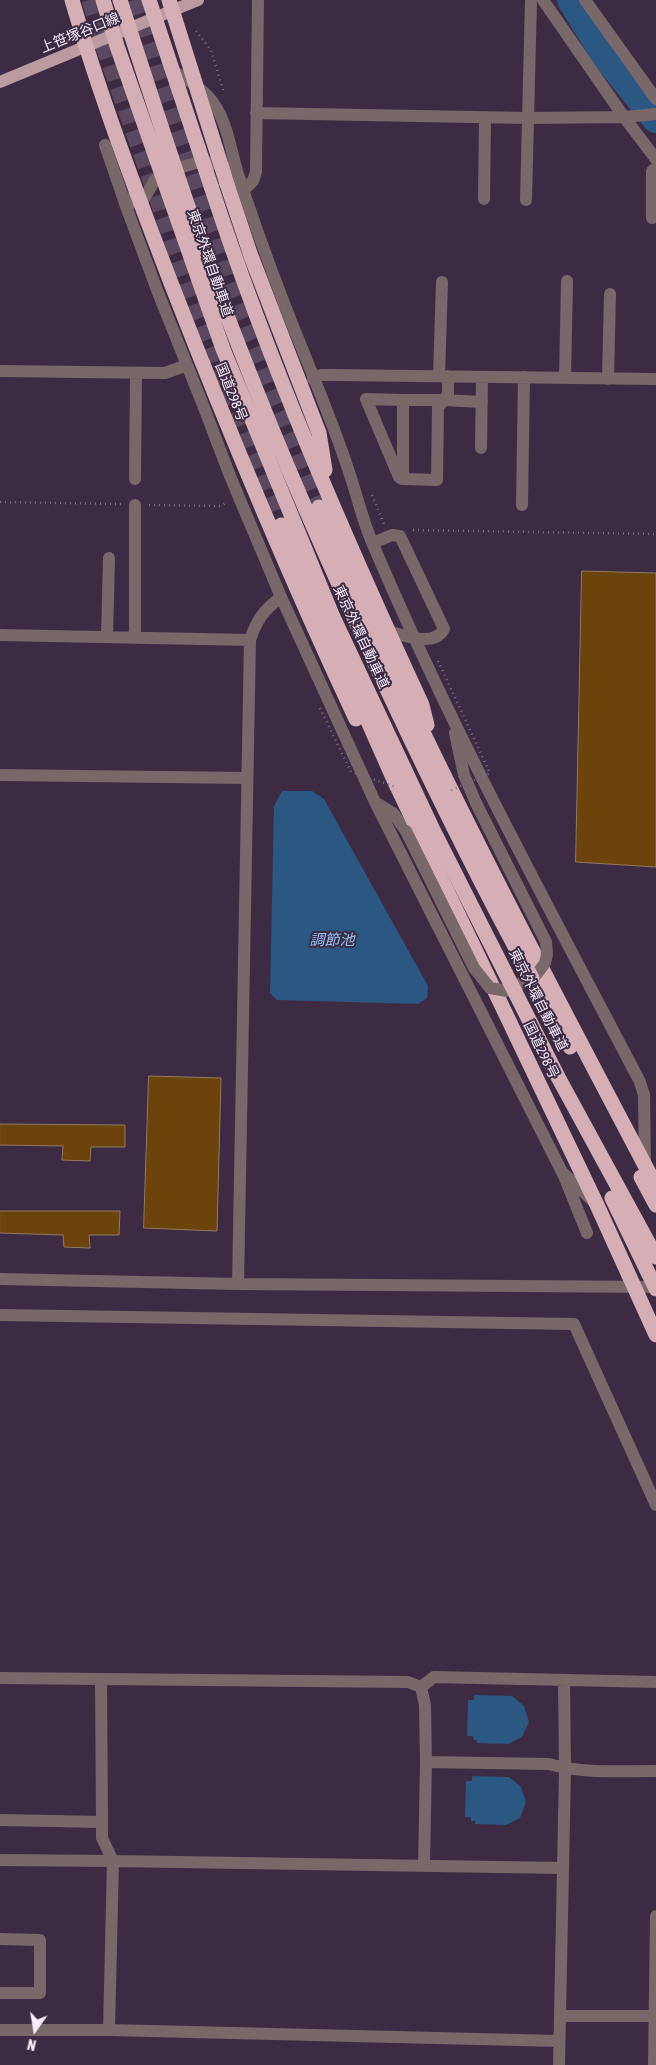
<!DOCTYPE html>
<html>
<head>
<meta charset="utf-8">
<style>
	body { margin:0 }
	#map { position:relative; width:656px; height:2065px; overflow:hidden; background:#3d2b43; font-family:"Asap Condensed",sans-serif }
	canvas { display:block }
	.north { position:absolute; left:10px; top:2005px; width:50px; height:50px; -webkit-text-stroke:4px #3d2b43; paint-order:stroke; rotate:193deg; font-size:14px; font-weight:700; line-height:20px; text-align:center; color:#f9edfc }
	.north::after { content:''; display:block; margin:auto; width:18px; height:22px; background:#f9edfc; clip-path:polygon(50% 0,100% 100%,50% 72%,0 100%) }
</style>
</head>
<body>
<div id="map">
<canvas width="656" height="2065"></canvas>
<div class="north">N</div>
</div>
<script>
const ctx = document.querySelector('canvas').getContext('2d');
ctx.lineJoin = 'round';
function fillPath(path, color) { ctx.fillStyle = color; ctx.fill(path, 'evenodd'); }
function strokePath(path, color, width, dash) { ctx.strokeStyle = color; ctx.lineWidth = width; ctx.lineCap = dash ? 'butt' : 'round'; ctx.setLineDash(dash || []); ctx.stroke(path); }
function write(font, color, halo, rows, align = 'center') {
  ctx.font = font + ' "Asap Condensed","Noto Sans JP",sans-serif'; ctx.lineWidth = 4; ctx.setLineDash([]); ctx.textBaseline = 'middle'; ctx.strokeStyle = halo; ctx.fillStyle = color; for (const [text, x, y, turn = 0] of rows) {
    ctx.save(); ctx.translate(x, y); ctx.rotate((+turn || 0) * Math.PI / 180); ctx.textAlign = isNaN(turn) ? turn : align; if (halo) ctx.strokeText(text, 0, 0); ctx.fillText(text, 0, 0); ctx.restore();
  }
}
fillPath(new Path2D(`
	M282,791H312L324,799L428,986L427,998L418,1004L277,1000L270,993L274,806Z
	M474,1695L512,1696L524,1706L529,1722L522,1737L508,1744L477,1743V1740H474L473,1736H467L468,1700H474Z
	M472,1776L509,1777L521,1787L526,1802L520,1818L506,1825L475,1824V1821H471V1817H465L466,1781H472Z`), '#2b5783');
strokePath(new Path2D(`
	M571,0L604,54L656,119`), '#2b5783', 28);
const building = new Path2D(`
	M582,571L656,573V867L576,862Z
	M149,1076L221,1078L217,1231L144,1228Z
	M0,1124L125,1125V1147H91L90,1161L62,1160L63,1146L0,1145Z
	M0,1211H120L119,1235H89L90,1248L64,1247L63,1235L0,1233Z`);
fillPath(building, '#6c430b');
strokePath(building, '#937b62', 1);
strokePath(new Path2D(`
	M89,0L104,50L196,311L281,525
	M134,0L230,287L319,507`), '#59485f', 15, [15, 8]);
strokePath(new Path2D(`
	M196,31L211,50L224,93
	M372,495L384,524
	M0,502L121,504
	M149,505L220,506L226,503
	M413,530L656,534`), '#7d6d82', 2.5, [1, 4]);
strokePath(new Path2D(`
	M543,0L624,117L656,159
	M585,0L656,99
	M173,71C188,80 207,91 216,107C227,125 231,150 237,171C251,214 266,256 282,298C304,356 330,413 349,472C357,495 362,519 372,542C450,727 547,904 640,1082L644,1095L645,1165
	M256,113L527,118L624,117L656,114
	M105,145L127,209
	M244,190L253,181L256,172L258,0
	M136,191L127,209L157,290L203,405L230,476L281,597L375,802L562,1172L593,1201
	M484,199L485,117
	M526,200L531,0
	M141,204L155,180L168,171L203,161L229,168
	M652,218V171L656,168
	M0,371L165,373L187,365
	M439,376L442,282
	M448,376V394L444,400H403V479L437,480L438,407L444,400L482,402
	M565,378L567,281
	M313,379L321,375H333L656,379
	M608,379L610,294
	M481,448L482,377
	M135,479L136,373
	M402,479L399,477L366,399L403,400
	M522,505L524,377
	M373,543L392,535L400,536L444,629C434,648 404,635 388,631
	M0,635L250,640
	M107,637L109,558
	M135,637V505
	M455,733L464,775L476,803
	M0,775L247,778
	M375,802L393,813L406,831
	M564,1176L587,1233
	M0,1279L238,1284L656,1287
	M238,1284L250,640C257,619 264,610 281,597
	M0,1315L574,1324L656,1505
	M0,1678L408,1682L421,1687L434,1677L656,1682
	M101,1680L102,1822
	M421,1687L425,1705L426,1762L549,1764C584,1774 620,1771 656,1771
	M0,1820L102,1822V1838L113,1861L563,1868L565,1769L564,1681
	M0,1860L113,1861L109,2030H0
	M424,1866L426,1762
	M0,1939L40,1940V1993H0
	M560,2016H656
	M109,2030L559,2041
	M559,2065L563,1868
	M654,2065L656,1916`), '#78686a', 12);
strokePath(new Path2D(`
	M0,82L198,0`), '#bb9ba1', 12);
strokePath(new Path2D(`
	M72,0C100,96 135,189 171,283C228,430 289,576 356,719
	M149,0L177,84
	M227,184L251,256L319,433L325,470
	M211,186C269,364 344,536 422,705L427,725
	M319,507C420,739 538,963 656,1186
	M281,525L394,780L597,1205L656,1335
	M532,978L570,1047
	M641,1177L656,1205`), '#d6afb6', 15);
strokePath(new Path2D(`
	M438,661L490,773L450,791
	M320,708L351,772L396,787`), '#7d6d82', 2.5, [1, 4]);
strokePath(new Path2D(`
	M406,831L474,968L490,988L507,991L536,975L545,963L547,954L546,942L476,803`), '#78686a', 12);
strokePath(new Path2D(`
	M103,0L117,46L223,349L333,617L433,830L558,1077L656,1257
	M120,0C158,117 195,234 240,349C284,463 334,576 386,687C432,785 480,883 532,978
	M169,0L227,184
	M177,84L211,186
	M612,1198L656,1289`), '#d6afb6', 15);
write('14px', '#f9edfc', '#3d2b43', [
	["上笹塚谷口線",80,33,-22],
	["東京外環自動車道",210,263,71],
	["国道298号",231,392,68],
	["東京外環自動車道",361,637,65],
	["東京外環自動車道",538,1000,63],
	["国道298号",541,1050,64]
]);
write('italic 15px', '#91c4fa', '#3d2b43', [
	["調節池",332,940]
]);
</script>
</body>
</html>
